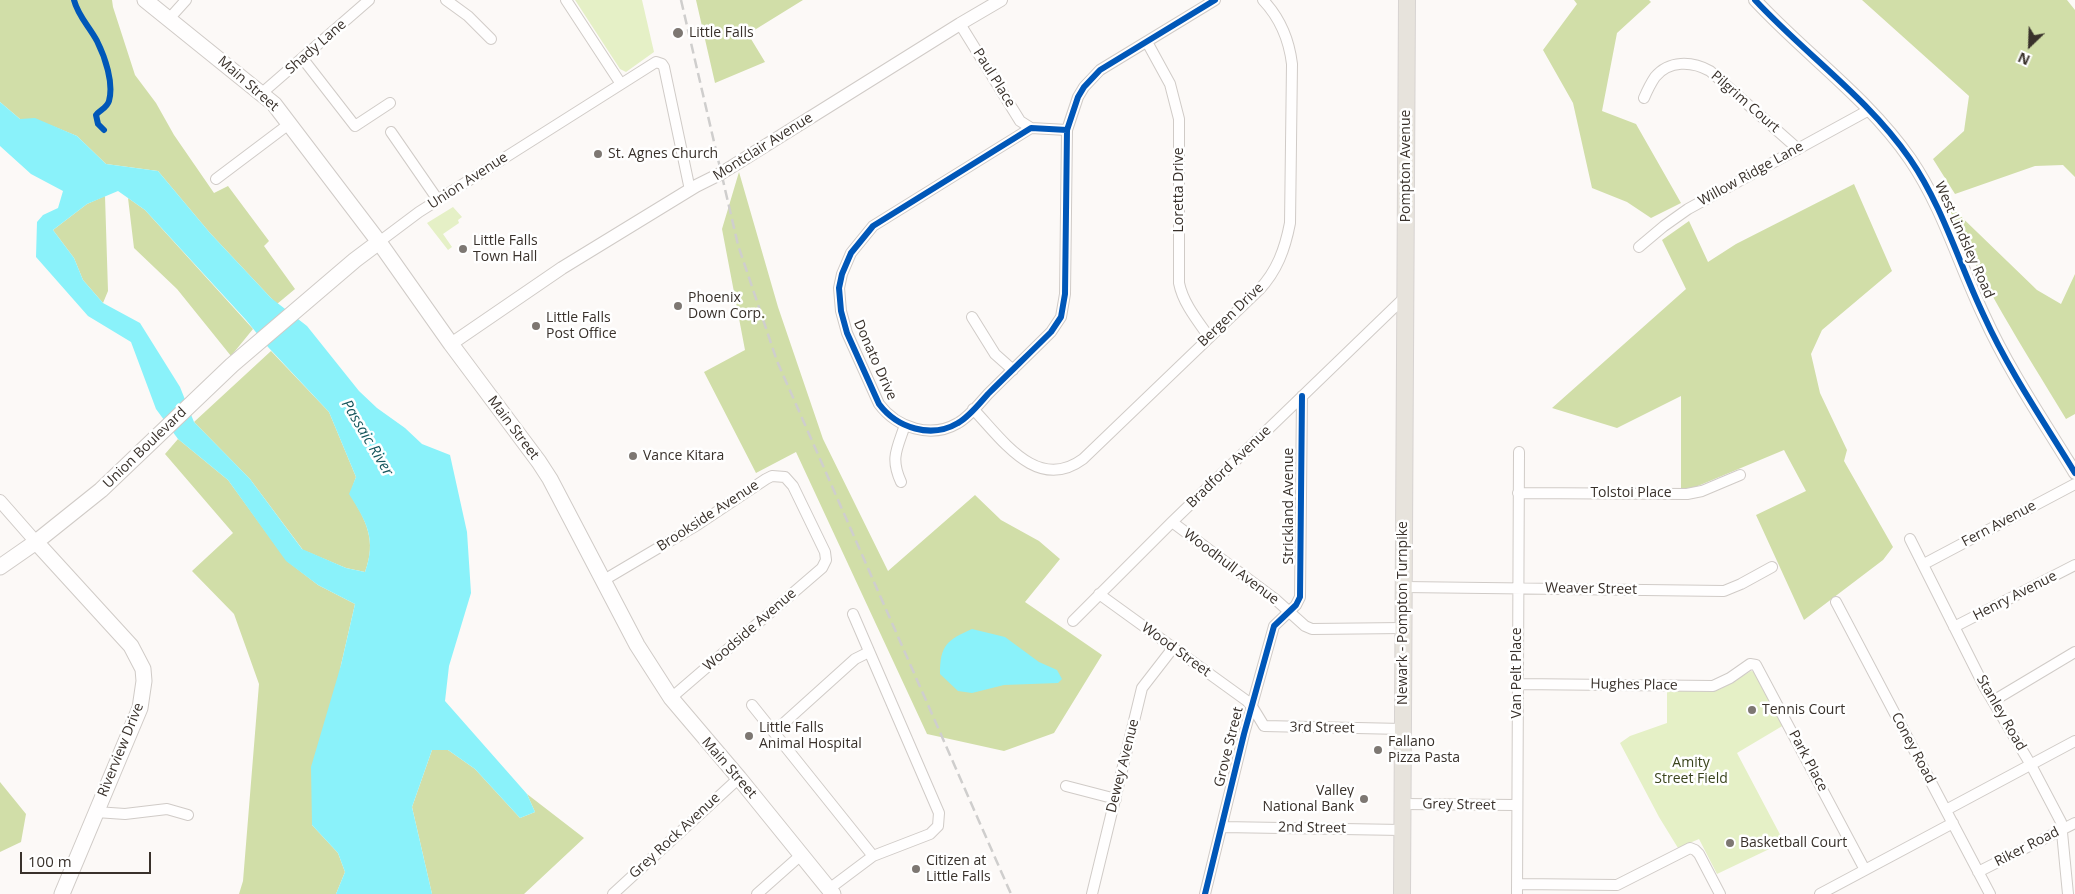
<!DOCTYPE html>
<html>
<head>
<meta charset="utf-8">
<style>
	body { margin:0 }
	#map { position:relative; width:2075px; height:894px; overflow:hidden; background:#fcf9f7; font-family:"Open Sans",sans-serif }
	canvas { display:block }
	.north { position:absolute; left:2005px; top:20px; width:50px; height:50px; -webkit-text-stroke:4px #fff; paint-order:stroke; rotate:204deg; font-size:14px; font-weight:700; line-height:20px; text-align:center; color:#39312b }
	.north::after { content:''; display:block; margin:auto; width:18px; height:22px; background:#39312b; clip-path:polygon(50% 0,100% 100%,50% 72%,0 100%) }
	.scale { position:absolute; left:20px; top:852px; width:131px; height:22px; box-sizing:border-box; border:2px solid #39312b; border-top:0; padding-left:6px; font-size:15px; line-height:18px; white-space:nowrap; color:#39312b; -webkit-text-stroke:4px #fff; paint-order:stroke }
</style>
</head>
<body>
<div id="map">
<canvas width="2075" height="894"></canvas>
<div class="north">N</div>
<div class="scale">100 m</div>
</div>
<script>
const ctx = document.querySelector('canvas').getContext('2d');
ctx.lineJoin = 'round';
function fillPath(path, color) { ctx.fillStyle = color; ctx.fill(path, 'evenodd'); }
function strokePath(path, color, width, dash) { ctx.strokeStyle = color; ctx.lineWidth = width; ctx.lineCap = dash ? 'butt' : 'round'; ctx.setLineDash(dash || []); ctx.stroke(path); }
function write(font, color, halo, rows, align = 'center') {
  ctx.font = font + ' "Open Sans",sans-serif'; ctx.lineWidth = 5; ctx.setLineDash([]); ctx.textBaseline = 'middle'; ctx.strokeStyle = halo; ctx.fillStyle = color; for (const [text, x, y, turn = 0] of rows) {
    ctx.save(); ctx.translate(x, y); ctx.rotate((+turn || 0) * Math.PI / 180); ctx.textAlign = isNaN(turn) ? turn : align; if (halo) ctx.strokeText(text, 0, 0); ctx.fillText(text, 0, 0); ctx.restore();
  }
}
fillPath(new Path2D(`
	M575,0H642L654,52L626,72L620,69Z
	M453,207L462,217L458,220L459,223L443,234L452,247L448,250L427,223Z
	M1751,671L1756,672L1784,725L1737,753L1784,842L1717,874L1699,839L1678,848L1659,817L1620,743L1630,736L1667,723V689L1718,690Z`), '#e5f0c6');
fillPath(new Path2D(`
	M0,0H112L113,7L135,75L156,103L174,135L214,193L228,186L269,241L264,246L295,289L277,304L271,298L210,233L158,171L106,164L77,136L35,119H20L0,102Z
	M696,0H803L748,34L765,62L715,83Z
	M1574,0H1649L1651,2L1617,33L1602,111L1636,124L1681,203L1651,218L1627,202L1592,188L1573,103L1543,50L1577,4Z
	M1862,0H2067L2075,10V177L2063,165L2035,166L1955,194L1933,159L1964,131L1969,96Z
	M739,172L778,307L823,439L888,571L975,495L1001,520L1039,541L1060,559L1025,602L1102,655L1054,733L1004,751L927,734L796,452L756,473L704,372L745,350L722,229Z
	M1854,184L1892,271L1822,330L1811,354L1820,393L1847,450L1844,461L1893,547L1883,560L1804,620L1756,515L1806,491L1784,450L1681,493V396L1617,428L1552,408L1686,289L1662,240L1689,221L1708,262L1736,244Z
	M105,196L108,291L103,303L83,280L74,258L53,230L87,204Z
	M128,198L145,210L253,329L231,356L177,289L134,248Z
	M1947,203L2037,290L2061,304L2075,274V414L2066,419C2024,349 1978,279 1947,203Z
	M271,351L329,412L356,477L350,494C366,521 377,540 365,572L346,568L303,550L250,479L194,422Z
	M178,439L228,480L287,561L318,585L355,604L341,665L312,825L338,853L345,872L336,894H239L243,881L259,684L234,614L192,571L233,533L165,454Z
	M432,750H448L475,769L520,818L535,812L527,794L584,838L524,894H432L412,807Z
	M0,782L26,814L21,842L0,852Z`), '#d1dea8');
fillPath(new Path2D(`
	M0,102L20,119L35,118L77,136L106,164L158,171L210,233L271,298L307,326L359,391L377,408L405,428L422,444L450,455L467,532L471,593L449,666L445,701L527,794L535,812L520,818L475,769L448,750H432L412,807L432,894H336L345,872L338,853L312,825L311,767L341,665L355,604L318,585L286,561L228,480L178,439L156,409L131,342L88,316L36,257L37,222L43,215L58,208L63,191L31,174L0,146ZM118,191L145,210L246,320L268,347L329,412L356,477L349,494C366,521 377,539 365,572L346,568L302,549L250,479L194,422L180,387L140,323L103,303L83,280L74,258L53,230L87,204Z
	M972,629L1005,637L1039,662L1057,670L1062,679L1058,683L1004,685L972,693L958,691L940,674C940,645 947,640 972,629Z`), '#8af2fa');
const minor = new Path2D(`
	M446,0L468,16L491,39
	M566,0L621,84
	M168,20L186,0
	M960,24L1020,121L1031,128
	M1147,42L1170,84L1179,119V283C1183,303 1197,320 1209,337
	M303,59L355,126L390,103
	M262,93L369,0
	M1644,98C1647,91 1651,83 1655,77C1669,60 1692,61 1710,71L1798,149
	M1067,130L1031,128L873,226L851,253L842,274L839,288L841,311L847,333L879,404C897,428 931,439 958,423C969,417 979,404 988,394C1009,373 1030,353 1051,332L1061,317L1065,294L1067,130L1078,97L1084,87L1100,70L1215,0
	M391,132L438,200
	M216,179L289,124
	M379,242L419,212L656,62L662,64L664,67L690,190
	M1639,247L1664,226L1688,209L1869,110
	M972,317L995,354L1013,370
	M973,409C1002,439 1037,493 1083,459L1259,290C1277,271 1285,249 1290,223L1292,64C1289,39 1280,18 1263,0
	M901,482C890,458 897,449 905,425
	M1518,493L1687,494L1702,491L1740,475
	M1172,522L1275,599L1305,626L1312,629L1403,628
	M1910,539L1985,688L2031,765L2061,822L2068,894
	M1924,564L2075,484
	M604,580L697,525L766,479L772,476L785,477L793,486L825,552L826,560L822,568L671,698
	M1404,587L1724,591L1741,584L1772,567
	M1099,594L1247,701L1253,708L1264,726L1403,729
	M1836,602L1990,894
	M1073,621L1172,522L1405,297
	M1954,627L2075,565
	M1517,684L1713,686L1730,678L1750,664L1756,665L1865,870
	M1993,701L2075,652
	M752,705L873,856
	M774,732L855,659L869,652
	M1066,786L1116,799
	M1402,804L1516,805
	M1946,810L2075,741
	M96,812L125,814L167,809L188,815
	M1222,827L1402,830
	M1978,872L2075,823
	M1517,884L1617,885L1690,848L1695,850L1699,854L1720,894
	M829,889L873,856L930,834L938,826L939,813L853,614
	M613,894L739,778
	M757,894L801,855
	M1092,894L1142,688L1173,648
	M1205,894L1244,734L1274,626L1296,605L1300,597L1302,396
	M1517,894L1519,452
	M1820,894L1953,823`);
const tertiary = new Path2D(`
	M1755,0C1805,54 1868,98 1910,159C1943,207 1959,264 1984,316C2009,371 2044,422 2075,473
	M451,344L562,268L696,186L720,174L960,24L1001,0
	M0,501L36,542`);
const secondary = new Path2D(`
	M145,0L274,104L379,242L451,344L539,462L550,479L637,645L671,698L739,778L833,894
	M36,542L131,646L143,669L144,681L140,708L62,894
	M0,567L36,542L101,490L232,365L355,260L379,242`);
const primary = new Path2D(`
	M1402,894L1407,0`);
strokePath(minor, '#d0cbc7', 12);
strokePath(tertiary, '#d0cbc7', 14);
strokePath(secondary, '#d0cbc7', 17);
strokePath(primary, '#d7d3d1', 18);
strokePath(minor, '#fffefe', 10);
strokePath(tertiary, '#fffefe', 12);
strokePath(secondary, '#fffefe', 15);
strokePath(primary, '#e7e3dc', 16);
strokePath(new Path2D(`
	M681,0L738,245L777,361L1011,894`), '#cfcecd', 2.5, [10, 5]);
strokePath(new Path2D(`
	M74,0C78,16 89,26 97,41C105,57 114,83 109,101C107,108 100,110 96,115L98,124L104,130
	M1755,0C1805,54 1868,98 1910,159C1943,207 1959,264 1984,316C2009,371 2044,422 2075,473
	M1067,130L1031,128L873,226L851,253L842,274L839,288L841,311L847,333L879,404C897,428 931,439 958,423C969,417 979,404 988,394C1009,373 1030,353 1051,332L1061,317L1065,294L1067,130L1078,97L1084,87L1100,70L1215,0
	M1205,894L1244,734L1274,626L1296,605L1300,597L1302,396`), '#0057b8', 6);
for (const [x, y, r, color] of [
	[678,33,6,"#7d7772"],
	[598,154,5,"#7d7772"],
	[463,249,5,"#7d7772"],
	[678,306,5,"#7d7772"],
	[536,326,5,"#7d7772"],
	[633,456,5,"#7d7772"],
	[1752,710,5,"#7d7772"],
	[749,736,5,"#7d7772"],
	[1378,750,5,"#7d7772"],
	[1364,799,5,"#7d7772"],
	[1730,843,5,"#7d7772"],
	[916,869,5,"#7d7772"]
]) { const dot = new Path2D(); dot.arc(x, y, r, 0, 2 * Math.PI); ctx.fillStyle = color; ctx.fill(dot); strokePath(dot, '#fff', 2); }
write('14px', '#39312b', '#fff', [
	["Little Falls",689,33],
	["St. Agnes Church",608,154],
	["Little Falls",473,241],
	["Town Hall",473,257],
	["Phoenix",688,298],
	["Down Corp.",688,314],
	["Little Falls",546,318],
	["Post Office",546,334],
	["Vance Kitara",643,456],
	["Tennis Court",1762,710],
	["Little Falls",759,728],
	["Animal Hospital",759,744],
	["Fallano",1388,742],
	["Pizza Pasta",1388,758],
	["Valley",1354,791,"right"],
	["National Bank",1354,807,"right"],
	["Basketball Court",1740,843],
	["Citizen at",926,861],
	["Little Falls",926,877]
], 'left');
write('14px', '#39312b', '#fff', [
	["Shady Lane",316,47,-41],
	["Paul Place",994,78,58],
	["Main Street",248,84,41],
	["Pilgrim Court",1745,102,41],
	["Montclair Avenue",763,147,-32],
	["Pompton Avenue",1406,166,-90],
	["Willow Ridge Lane",1751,174,-29],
	["Union Avenue",468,181,-33],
	["Loretta Drive",1179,190,-90],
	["West Lindsley Road",1964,240,66],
	["Bergen Drive",1231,315,-44],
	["Donato Drive",875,360,66],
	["Main Street",513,428,53],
	["Union Boulevard",145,448,-44],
	["Bradford Avenue",1229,467,-44],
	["Tolstoi Place",1631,493],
	["Strickland Avenue",1289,506,-90],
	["Brookside Avenue",708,516,-33],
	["Fern Avenue",1999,524,-28],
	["Woodhull Avenue",1231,567,37],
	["Weaver Street",1591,589,1],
	["Henry Avenue",2015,596,-27],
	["Newark - Pompton Turnpike",1403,613,-90],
	["Woodside Avenue",750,630,-41],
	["Wood Street",1176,650,36],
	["Van Pelt Place",1517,673,-90],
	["Hughes Place",1634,685,1],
	["Stanley Road",2001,713,60],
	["3rd Street",1322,728,1],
	["Grove Street",1229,747,-76],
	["Coney Road",1913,748,62],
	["Riverview Drive",121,750,-68],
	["Park Place",1808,761,62],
	["Dewey Avenue",1123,766,-76],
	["Main Street",729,768,49],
	["Grey Street",1459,805,1],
	["2nd Street",1312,828,1],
	["Grey Rock Avenue",675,836,-43],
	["Riker Road",2027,847,-27]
]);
write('14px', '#39431c', '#fff', [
	["Amity",1691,763],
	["Street Field",1691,779]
]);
write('italic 15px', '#17565c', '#fff', [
	["Passaic River",367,438,59]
]);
</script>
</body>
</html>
